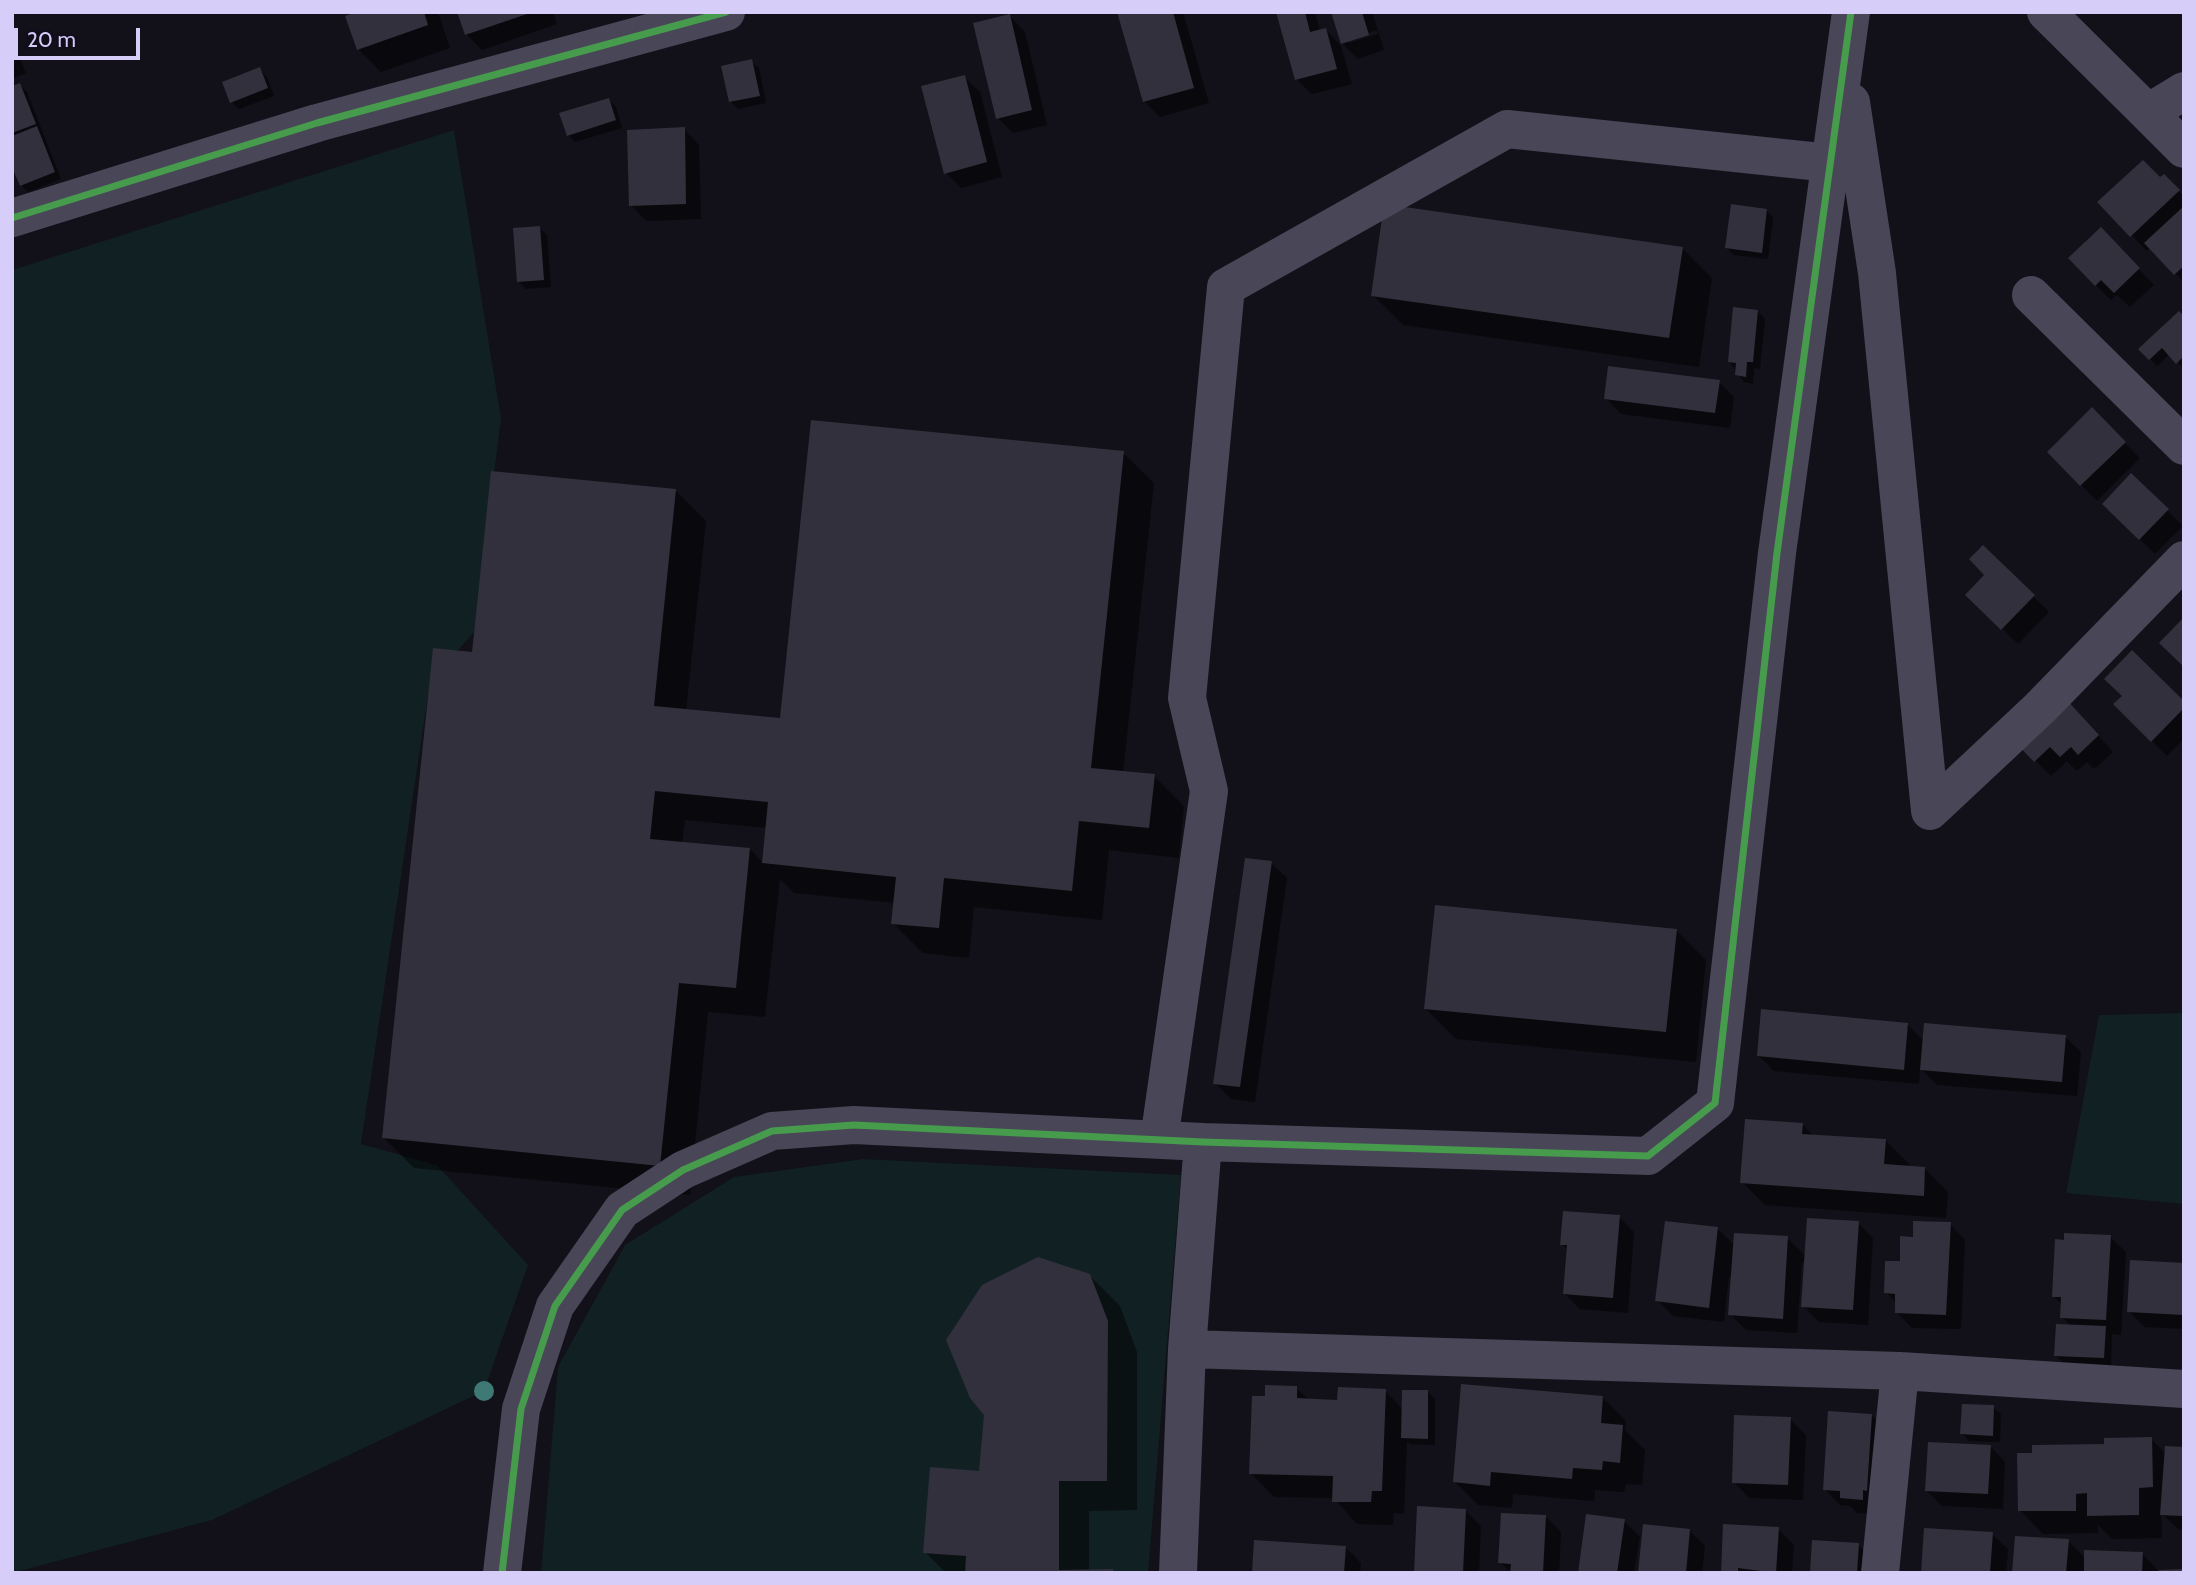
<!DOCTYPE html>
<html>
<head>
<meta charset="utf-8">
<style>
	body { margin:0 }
	#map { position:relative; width:2196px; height:1585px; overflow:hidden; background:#121018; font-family:Cabin,sans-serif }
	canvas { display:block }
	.frame { position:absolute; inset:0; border:14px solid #d7cdf9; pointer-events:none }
	.scale { position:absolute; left:14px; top:28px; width:126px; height:32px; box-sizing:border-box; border:4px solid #d7cdf9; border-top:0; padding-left:9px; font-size:21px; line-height:24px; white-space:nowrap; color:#d7cdf9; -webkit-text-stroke:5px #110d1b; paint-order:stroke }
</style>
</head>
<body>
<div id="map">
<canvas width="2196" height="1585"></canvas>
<div class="frame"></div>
<div class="scale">20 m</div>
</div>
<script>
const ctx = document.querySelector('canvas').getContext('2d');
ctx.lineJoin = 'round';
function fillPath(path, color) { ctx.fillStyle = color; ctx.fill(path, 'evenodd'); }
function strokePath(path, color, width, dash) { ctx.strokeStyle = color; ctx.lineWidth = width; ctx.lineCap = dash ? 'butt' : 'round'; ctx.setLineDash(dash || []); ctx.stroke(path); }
fillPath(new Path2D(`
	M454,130L501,418L474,632L430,682L361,1144L437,1165L528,1265L484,1391L212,1520L12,1573V270Z
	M2184,1013V1204L2066,1193L2099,1015Z
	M863,1159L1181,1175L1148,1573H541L558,1367L625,1245L734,1177Z`), '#112022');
fillPath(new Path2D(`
	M362,12H438L450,48L381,72L358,49Z
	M459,12H553L557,24L482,50L466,34Z
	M1119,12H1183L1209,103L1160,117L1144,101Z
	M1278,12H1315L1320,31L1326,30L1341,46L1352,84L1312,94L1296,79Z
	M1332,12H1372L1384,50L1358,59L1342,43ZM1377,30L1378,34L1349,43V40Z
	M1010,16L1025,32L1047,125L1013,133L998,118Z
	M12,40L26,73L12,79Z
	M751,61L759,68L766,103L738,109L730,101Z
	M259,69L267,77L274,96L239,109L232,102Z
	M964,77L980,92L1002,177L961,188L946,173Z
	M20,85L27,92L61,179L28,192L21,185L12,162V88Z
	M609,100L616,107L622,128L575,142L568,135Z
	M684,129L699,145L701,219L646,221L631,205Z
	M2164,176L2184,196V282L2151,247L2147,251L2100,202Z
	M1766,210L1773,218L1768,259L1734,255L1727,248Z
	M539,228L547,235L551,287L526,289L519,282Z
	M2116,245L2154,285L2130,307L2117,295L2111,300L2096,285Z
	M1682,248L1712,278L1699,367L1403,325L1373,295Z
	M1757,311L1765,319L1760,369L1754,368L1753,384L1744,382L1729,361Z
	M2184,318V369L2170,354L2157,366L2141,349Z
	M1719,382L1734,397L1730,428L1621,414L1606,398Z
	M2092,410L2140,458L2097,501L2049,452Z
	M1123,453L1154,483L1123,773L1154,776L1184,806L1179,858L1109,850L1102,920L974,907L969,958L923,953L893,923L895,903L794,893L780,879L765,1017L708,1012L690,1195L414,1168L384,1138L474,654L676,491L706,521L686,711L782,720ZM685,820L767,828L763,863L750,849L682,843Z
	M2131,476L2183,526L2155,554L2104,504Z
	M1983,547L2049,612L2018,644L1968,595L1987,575Z
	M2124,696L2184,703V739L2167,756L2115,704Z
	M2081,716L2113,752L2094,769L2087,762L2077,771L2067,761L2051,776L2018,743Z
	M1271,863L1287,878L1255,1102L1231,1099L1215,1083Z
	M1676,930L1706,960L1696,1062L1456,1039L1426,1009Z
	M1907,1024L1924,1041L2065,1037L2081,1052L2077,1096L1937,1085L1920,1068L1919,1084L1774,1071L1759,1056Z
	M1802,1124L1814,1136L1886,1141L1909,1164V1168L1925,1169L1948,1192L1946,1218L1765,1205L1742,1182Z
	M1619,1217L1634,1232L1628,1313L1580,1309L1565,1294L1569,1251L1562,1244Z
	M1858,1223L1873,1238L1868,1325L1819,1322L1803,1306L1806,1262H1802L1797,1333L1746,1330L1730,1314L1732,1278L1729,1277L1724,1322L1673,1316L1657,1300L1718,1229L1735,1246L1787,1238L1806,1256Z
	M1950,1224L1965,1240L1961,1329L1912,1328L1896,1312L1897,1304L1886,1292L1914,1239Z
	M2110,1237L2126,1252L2121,1335L2112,1334L2111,1365L2063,1363L2056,1355L2071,1326L2062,1317L2063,1305L2053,1296Z
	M2184,1265V1329L2144,1327L2129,1311Z
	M1089,1275L1120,1306L1137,1352V1510L1089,1511V1571L1115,1573H946L925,1552L981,1473Z
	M1296,1388L1309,1400L1339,1401L1385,1391L1403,1409L1428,1392L1435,1399V1445L1410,1444L1407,1441L1404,1514L1394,1513L1393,1525L1357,1524L1334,1498L1274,1497L1251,1473L1266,1398Z
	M1602,1397L1626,1421L1625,1430L1645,1450L1642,1485L1626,1484L1624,1492L1595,1490L1594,1501L1513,1494L1512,1508L1478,1505L1455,1482Z
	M1993,1407L2001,1414L2000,1442L1969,1441L1962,1433Z
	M1872,1416L1887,1431L1878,1514L1857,1513L1850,1506L1840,1505L1825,1489Z
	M1790,1419L1806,1435L1803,1500L1749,1498L1734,1482Z
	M2151,1439L2166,1454L2184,1449V1530L2178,1529L2161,1513L2162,1538L2112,1539L2098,1525V1533L2043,1534L2020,1510L2106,1446Z
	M1990,1446L2005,1462L2003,1509L1942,1506L1927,1491Z
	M1465,1510L1481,1526L1479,1573H1416Z
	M1545,1516L1561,1532L1559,1573H1511L1500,1562Z
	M1624,1521L1640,1537L1634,1573H1580Z
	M1778,1529L1794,1545L1792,1573H1723Z
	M1689,1530L1705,1546L1702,1573H1640Z
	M1992,1534L2008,1549L2006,1573H1923Z
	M2068,1541L2086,1559L2142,1553L2158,1571L2184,1573H2014Z
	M1858,1545L1873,1560V1573H1811Z
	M1346,1548L1361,1563L1360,1573H1253Z`), '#0007');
fillPath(new Path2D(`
	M357,12H424L428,25L357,50L345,16Z
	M457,12H530V13L465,35Z
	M1117,12H1173L1194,88L1143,102Z
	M1276,12H1305L1310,32L1326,28L1337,69L1295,80Z
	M1331,12H1362L1369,35L1341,44Z
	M1010,14L1032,110L996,119L973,23Z
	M752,59L760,96L729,102L721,66Z
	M260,67L268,88L230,103L222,82Z
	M965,75L987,162L944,174L921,86Z
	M20,83L36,124L12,133V86Z
	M609,98L616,120L567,136L559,113Z
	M37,126L55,172L20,186L12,167V136Z
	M685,127L686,204L629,206L627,130Z
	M2143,160L2160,177L2164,174L2180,190L2130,237L2097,202Z
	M1384,204L1683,247L1669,338L1371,296Z
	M1731,204L1767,209L1762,253L1725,248Z
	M2184,206V266L2174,275L2144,243Z
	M540,226L544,280L517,282L513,228Z
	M2101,227L2140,268L2114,293L2101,280L2095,286L2068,258Z
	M1733,307L1758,310L1753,362H1747L1746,377L1735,375L1736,363L1728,362Z
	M2179,311L2184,316V356L2176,364L2162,348L2149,360L2138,349Z
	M1608,366L1720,380L1715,413L1604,399Z
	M2092,407L2126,442L2080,486L2047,452Z
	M811,420L1124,451L1091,768L1155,774L1149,828L1079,821L1072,891L944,878L939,928L891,924L896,877L762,863L768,802L655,791L650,839L750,848L736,988L679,983L660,1166L382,1138L433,648L472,652L491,471L676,489L654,706L780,718Z
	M2131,473L2169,509L2139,540L2102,504Z
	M1983,545L2035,595L2001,630L1965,595L1984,575L1969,559Z
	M2184,617V667L2159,643Z
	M2132,650L2184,701V708L2151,742L2113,704L2122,696L2104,679Z
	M2065,698L2099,735L2078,755L2071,747L2060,757L2050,747L2034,762L2016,743Z
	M1245,858L1272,861L1240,1087L1213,1084Z
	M1435,905L1677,929L1666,1032L1424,1009Z
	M1761,1009L1908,1023L1904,1070L1757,1056Z
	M1924,1023L2066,1035L2062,1082L1920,1070Z
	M1745,1119L1803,1123L1802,1134L1886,1139L1884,1164L1925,1167L1924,1196L1740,1183Z
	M1563,1211L1620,1215L1613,1298L1563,1294L1567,1245H1560Z
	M1807,1218L1859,1221L1853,1310L1801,1307Z
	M1665,1221L1718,1227L1709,1308L1655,1301Z
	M1913,1221L1951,1222L1946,1315L1895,1313V1294L1884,1293L1885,1261H1900V1236L1913,1237Z
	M1734,1233L1788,1236L1783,1319L1728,1315Z
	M2064,1233L2111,1235L2106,1320L2060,1318L2061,1297H2052L2055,1239L2064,1240Z
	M1038,1257L1090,1274L1108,1321L1107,1481H1059V1570L1113,1569V1573H965L966,1556L923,1553L930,1467L979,1471L984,1415L970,1398L946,1340L982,1285Z
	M2130,1260L2184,1263V1315L2127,1312Z
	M2056,1324L2106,1326L2104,1358L2054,1356Z
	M1461,1384L1603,1396L1601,1423L1623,1425L1620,1463L1603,1461L1602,1470L1573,1468L1572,1479L1491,1472L1490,1486L1453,1482Z
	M1265,1385L1297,1386V1398L1337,1400L1338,1387L1386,1389L1382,1491H1372L1371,1502H1332L1333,1476L1249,1474L1252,1396H1265Z
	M1402,1390H1428V1439L1401,1438Z
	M1962,1404L1994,1405L1993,1436L1960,1434Z
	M1828,1411L1872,1414L1867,1491L1863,1490V1500L1840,1498V1491L1823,1490Z
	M1734,1415L1791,1417L1788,1485L1732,1483Z
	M2152,1437L2153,1487L2139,1488V1515L2087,1516V1493L2076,1494V1511H2018L2017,1453H2032V1445L2104,1444V1438Z
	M1928,1442L1991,1445L1988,1494L1925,1491Z
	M2165,1446L2184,1447L2182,1516L2160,1515Z
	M1417,1506L1466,1509L1463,1573H1414Z
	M1501,1513L1546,1515L1543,1573H1510L1511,1564L1498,1563Z
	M1586,1514L1625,1519L1617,1573H1578Z
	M1643,1524L1690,1529L1686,1573H1638Z
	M1723,1524L1779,1527L1776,1573L1738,1568V1573H1721Z
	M1924,1528L1993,1532L1990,1573H1921Z
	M2015,1536L2069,1539L2066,1573H2012Z
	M1254,1540L1346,1546L1344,1573H1252Z
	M1812,1540L1859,1543L1857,1573H1810Z
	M2084,1550L2143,1552L2142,1573H2084Z
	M2184,1569V1573H2159V1570Z`), '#32303c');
strokePath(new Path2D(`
	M2046,12L2148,113
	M2184,91L2148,113L2184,149
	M1851,102L1877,273L1930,811L2040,708L2184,560
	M12,218L317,123L726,12
	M2031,295L2184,446
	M1159,1140L1209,791L1187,698L1226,287L1507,129L1830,163
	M1187,1349L1900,1371L2184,1389
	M502,1573L521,1409L555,1306L622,1210L683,1170L772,1131L854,1125L1203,1142L1648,1156L1715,1103L1777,553L1851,12
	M1178,1573L1187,1349L1203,1142
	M1880,1573L1900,1371`), '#484657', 38);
strokePath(new Path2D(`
	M12,218L317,123L726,12
	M502,1573L521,1409L555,1306L622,1210L683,1170L772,1131L854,1125L1203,1142L1648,1156L1715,1103L1777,553L1851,12`), '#469c4c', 7);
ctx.fillStyle = '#3f7975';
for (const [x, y] of [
	[484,1391]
]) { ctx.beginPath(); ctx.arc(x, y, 10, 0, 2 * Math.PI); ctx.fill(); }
</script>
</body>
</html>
